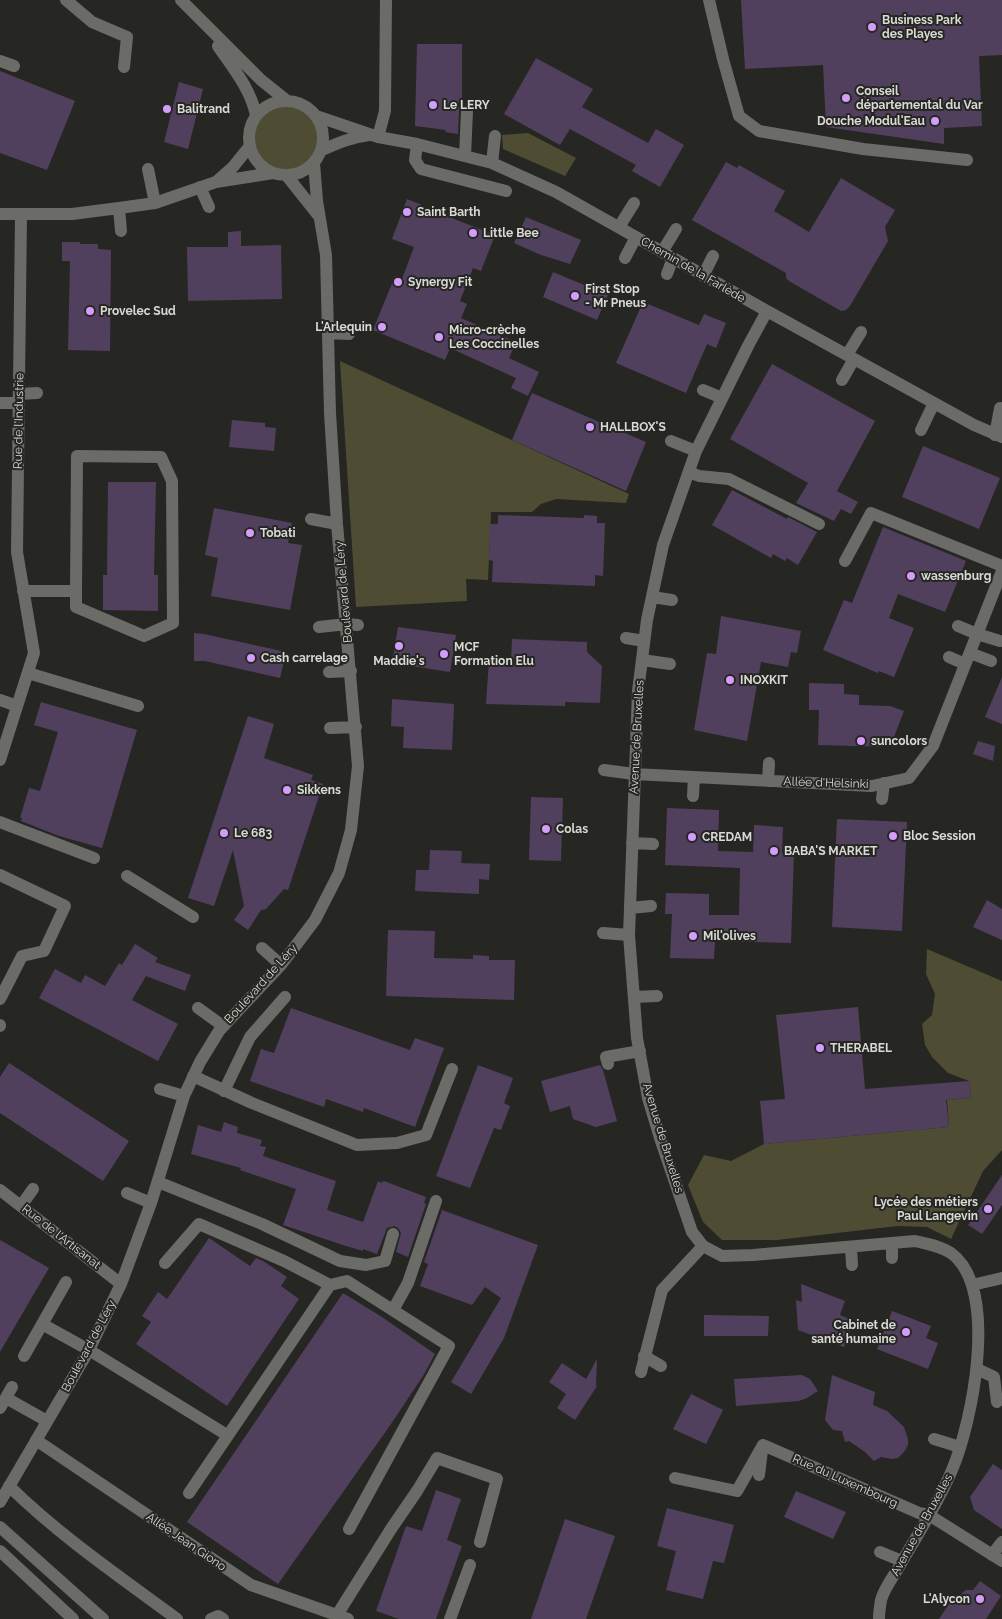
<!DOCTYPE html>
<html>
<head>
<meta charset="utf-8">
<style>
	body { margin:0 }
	canvas { display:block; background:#262622 }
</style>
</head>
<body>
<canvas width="1002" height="1619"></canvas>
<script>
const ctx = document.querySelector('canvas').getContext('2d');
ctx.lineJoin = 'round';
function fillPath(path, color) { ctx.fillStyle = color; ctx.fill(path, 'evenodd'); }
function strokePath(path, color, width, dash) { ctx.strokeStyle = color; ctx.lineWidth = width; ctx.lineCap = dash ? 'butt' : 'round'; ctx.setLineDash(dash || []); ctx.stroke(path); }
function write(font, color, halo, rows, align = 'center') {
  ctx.font = font + ' Raleway,sans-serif'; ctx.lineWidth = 4; ctx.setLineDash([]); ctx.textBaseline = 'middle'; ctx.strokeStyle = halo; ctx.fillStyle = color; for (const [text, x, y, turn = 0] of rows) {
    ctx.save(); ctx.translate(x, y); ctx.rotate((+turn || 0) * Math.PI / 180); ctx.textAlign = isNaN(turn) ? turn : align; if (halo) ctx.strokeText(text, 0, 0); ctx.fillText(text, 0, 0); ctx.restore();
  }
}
fillPath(new Path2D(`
	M249 138a37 37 0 1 1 74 0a37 37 0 1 1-74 0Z
	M528,133L576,158L565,176L503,149L502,135Z
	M340,361L629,494L626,503L556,499L541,504L532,512H491L488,580L466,579L467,601L356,607Z
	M927,949L1002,981V1150L983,1171L951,1239L927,1227L897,1226L777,1240H722L703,1222L688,1185L704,1155L731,1161L764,1144L949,1127L947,1100L971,1098L969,1081L948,1073L932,1057L925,1045L922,1024L932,1015L935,994L926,974Z`), '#4f4c34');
fillPath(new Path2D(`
	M741,0H1002V55L979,56L982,126L944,128V144L826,127L823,65L745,69Z
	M417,44H462V105L459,111L458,134L445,132L446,130L415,126Z
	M536,58L593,89L582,107L648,143L656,129L684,145L660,187L632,171L636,165L570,129L560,145L504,114Z
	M0,71L75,101L47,170L0,153Z
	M179,82L203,89L188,149L164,142Z
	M726,162L737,168L739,165L785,191L774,211L809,232L841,178L895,210L885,227L888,241L850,306L846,310L841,311L789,281L786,278V273L692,220Z
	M407,199L422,205L421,206L495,235L481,271L473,268L460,301L467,304L461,318L516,342L509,358L539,372L528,396L511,388L516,378L450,348L445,360L373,330L395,276L402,279L414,247L392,239Z
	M526,217L581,240L570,264L541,255L514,243Z
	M241,231V246L281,245L282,299L188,301L187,247H228V232Z
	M62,242H80V244H98V249L111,250L110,351L68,350L70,261H62Z
	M553,272L608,295L597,320L543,297Z
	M643,302L699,325L704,314L726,323L716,348L707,344L686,393L616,363Z
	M772,364L875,421L837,491L858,502L851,514L841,509L834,521L796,503L808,483L730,439Z
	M532,393L646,442L626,491L512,440Z
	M232,420L265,423V427L276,428L274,451L229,447Z
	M923,446L1000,478L979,529L902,497Z
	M108,482H156L154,575H158V611L103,610V575H107Z
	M732,490L787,519L788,517L817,532L798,565L787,558L785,561L773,554L771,558L712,525Z
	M214,508L292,523L288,543L302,545L290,610L211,596L218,558L205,555Z
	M498,515L584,518V515L597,516V523H605L603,576L595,575V586L492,582L493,561L489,560L490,524H498Z
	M883,527L966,561L945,612L898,594L889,618L914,628L894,677L879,671L878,673L823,650L844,600L852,603Z
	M721,616L801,631L797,653L791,652L788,667L761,662L747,741L694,730L707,653L716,654Z
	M398,627L456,635L450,672L392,663Z
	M194,633L204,634L286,652L280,678L205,661H194Z
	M512,639L587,642V652L602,666L600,703L565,702V706L486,704L489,660L511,661Z
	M1002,677V724L985,717Z
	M809,683L844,684V694L859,695V705L890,706L904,711L890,747L818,745L819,710H809Z
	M392,699L454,704L452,750L403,748L404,727L391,726Z
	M41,702L137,730L102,848L59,836L21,821L22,818H20L29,788L40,791L58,732L34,725Z
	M248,716L274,724L264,758L313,775L311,780L323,784L288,890L284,889L266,909L261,910L248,930L234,920L244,906L233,850L214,906L188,898Z
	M978,741L995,746L993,761L973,754Z
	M531,797L563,798L561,861L529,860Z
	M667,808L719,810L718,851L753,852L754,825L783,827L782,853H794L791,943L715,941L714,959L670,958L672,914H665L666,893L709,894V915H739L740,868L665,865Z
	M837,819L907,822L902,931L832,927Z
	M430,850L462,851L461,863L490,864L489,880L479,879V894L415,891L416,870H429Z
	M987,900L1002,909V940L973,927Z
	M388,930L435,931L434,958L473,959V955L489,956V960H515L514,1000L386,996Z
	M135,944L158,958L155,962L191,975L185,991L146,976L132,1000L178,1024L158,1061L39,998L55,969L81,983L85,975L105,986L119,963L122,965Z
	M858,1007L865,1089L969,1081L971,1098L946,1100L949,1127L764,1144L760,1101L785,1099L776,1015Z
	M291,1008L410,1050L415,1038L444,1048L415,1127L364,1108L363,1112L326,1099L324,1107L250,1081L261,1049L274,1053Z
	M9,1063L129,1141L103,1181L0,1113V1077Z
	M478,1065L513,1078L504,1103L510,1106L501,1130L494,1128L470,1188L436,1176Z
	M600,1065L603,1070L617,1121L596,1127L573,1119L570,1106L550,1112L541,1081Z
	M224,1122L238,1127L237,1133L262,1140L260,1146L266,1147L263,1156L336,1181L327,1210L363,1222L378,1181L381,1183L384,1181L426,1197L424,1203L426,1204L408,1257L396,1252L401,1233L399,1229L395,1226L387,1228L377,1254L363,1249V1251L346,1246L283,1225L296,1189L240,1170L241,1168L191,1154L198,1125L221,1132Z
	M1002,1175V1205L982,1234L968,1225Z
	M442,1210L538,1245L504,1338L471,1394L451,1382L501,1298L485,1287L472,1305L420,1286L428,1264L424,1262Z
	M209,1238L250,1266L256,1258L263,1261L287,1277L281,1286L299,1299L227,1406L136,1344L151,1322L142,1316L158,1292L167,1299Z
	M0,1240L49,1268L0,1352Z
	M801,1284L845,1301L840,1315L854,1321L844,1347L798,1330L796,1300L802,1302Z
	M343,1293L382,1317L435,1354L423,1376L391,1424L278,1584L187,1522Z
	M892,1311L931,1326L926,1338L938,1343L928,1369L877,1349Z
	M704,1315L769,1316L768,1336H704Z
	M597,1359L596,1385L597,1386L575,1420L557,1408L566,1394L549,1382L562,1363L586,1379Z
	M802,1375L810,1379L818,1391L807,1398L799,1401L736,1406L734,1379Z
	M832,1375L875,1392L873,1405L887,1411L904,1427L908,1439V1445L904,1452L898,1458L892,1459L881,1457L874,1461L865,1452L849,1441L845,1442L842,1431L833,1430L825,1420Z
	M691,1394L723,1410L706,1444L673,1429Z
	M993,1464L1002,1470V1529L974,1510L970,1497Z
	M436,1490L461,1499L447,1540L462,1546L436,1619H399L376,1611L406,1526L422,1531Z
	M796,1491L846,1512L833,1539L784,1517Z
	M667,1508L734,1525L724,1563L713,1561L703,1599L666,1590L676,1551L657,1546Z
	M565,1519L615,1536L586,1619H531Z
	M980,1581L1001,1596L986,1619H939L951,1601L955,1603L963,1592L966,1590H973Z`), '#50405d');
strokePath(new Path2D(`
	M66,0L92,22L127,37L124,67
	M181,0L261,80L286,100
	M709,0L723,59L739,116L759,131L863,149L967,160
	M218,46C233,68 250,88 256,115
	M0,61L14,66
	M249 138a37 37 0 1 1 74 0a37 37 0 1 1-74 0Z
	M316,116L378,137L417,144L492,163L556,192L767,311L974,425L1002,437
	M378,137L385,111L386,0
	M417,144L415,160L421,169L506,191
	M322,150C338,143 352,137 369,135
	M465,156L467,111
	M492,163L495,136
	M148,169L155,203
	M287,176L318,215
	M216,182L233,167L249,147
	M200,187L209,207
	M119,208L121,231
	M0,214H72L119,208L155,203L216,182L273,173
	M619,227L634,203
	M662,252L676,229
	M625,258L636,237
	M667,274L673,258
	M703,276L713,256
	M767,311L748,346L696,451L663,545L647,620L638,691L629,935L637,1038L648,1098L661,1141L692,1232L703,1246L722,1256L753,1255L915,1241C928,1244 940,1246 951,1253C1000,1289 972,1423 952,1470C938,1504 917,1535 899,1567C893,1577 884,1589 881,1600C880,1606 879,1613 879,1619
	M328,333L349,334
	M847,355L861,332
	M842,380L854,359
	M703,390L722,398
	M19,394L37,393
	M0,403H19
	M921,430L934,403
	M995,435L1000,408
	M671,441L696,451
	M689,472L699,476L729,479L819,524
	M311,519L337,524
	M845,561L871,513L1002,566
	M23,591H76L77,456L161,457L172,481L173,623L144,636L76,607V591
	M652,597L672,600
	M958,626L977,634L1000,641
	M319,627L347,624L358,625
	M626,638L644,641
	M970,653L991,661
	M949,657L965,664
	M642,660L670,664
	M329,672L351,671
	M28,673L138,706
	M0,700L17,706
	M330,728L356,727
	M0,760L34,653L17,552L21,215
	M604,770L634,774L872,786L909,778L933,746L1002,571
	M768,781L769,763
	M693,796L694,777
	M882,799L884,783
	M0,822L94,858
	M632,843L653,844
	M0,875L65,906L44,951L22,956L0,999
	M127,876L193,917
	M630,908L651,906
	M603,933L629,935
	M262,948L281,965
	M634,997L657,996
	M198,1008L223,1026
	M0,1025V1026
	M608,1064L606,1057L640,1051
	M193,1076L252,1103L357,1145L397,1143L426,1135L452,1069
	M160,1089L184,1096
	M224,1091L250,1037L285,997
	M158,1182L262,1224L340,1261L366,1265L385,1261L393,1234
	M0,1190L121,1284
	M127,1193L151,1203
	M21,1206L33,1189
	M892,1243V1258
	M851,1247L852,1265
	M165,1263L199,1224L284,1261L330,1285
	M972,1285L1002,1278
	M393,1310L408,1283L436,1201
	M42,1324L89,1350L227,1435
	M24,1356L66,1282
	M644,1356L661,1366
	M977,1369L994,1377L997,1402
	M641,1372L662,1290L703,1246
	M6,1398L47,1421
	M0,1408L12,1387
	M934,1439L960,1447
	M36,1440L251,1585L348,1619
	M763,1445L919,1513L929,1515L1002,1561
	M759,1475L762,1450
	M675,1478L737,1491L763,1445
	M9,1486C60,1536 120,1577 177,1619
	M189,1493L330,1285L347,1281L449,1346L349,1529
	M0,1502L89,1350L121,1284L151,1203L184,1096L200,1062L219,1031L281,965L315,920L339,873L351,830L358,766L337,524L330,413L326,255L317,201L314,163
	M0,1527L103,1619
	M0,1551L73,1619
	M880,1552L902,1561
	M992,1555L1002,1542
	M337,1615L391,1529L417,1491L437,1458L497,1479L480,1542
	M211,1619L218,1616L223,1619
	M450,1619L470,1565`), '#6b6b67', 12);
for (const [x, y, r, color] of [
	[872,27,5,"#d49cfb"],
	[846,98,5,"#d49cfb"],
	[433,105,5,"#d49cfb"],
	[167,109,5,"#d49cfb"],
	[935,121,5,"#d49cfb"],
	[407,212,5,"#d49cfb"],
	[473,233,5,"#d49cfb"],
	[398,282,5,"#d49cfb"],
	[575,296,5,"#d49cfb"],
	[90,311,5,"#d49cfb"],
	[382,327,5,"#d49cfb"],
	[439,337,5,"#d49cfb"],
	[590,427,5,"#d49cfb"],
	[250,533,5,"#d49cfb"],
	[911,576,5,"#d49cfb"],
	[399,646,5,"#d49cfb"],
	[444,654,5,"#d49cfb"],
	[251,658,5,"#d49cfb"],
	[730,680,5,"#d49cfb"],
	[861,741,5,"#d49cfb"],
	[287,790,5,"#d49cfb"],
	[546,829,5,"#d49cfb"],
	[224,833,5,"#d49cfb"],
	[893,836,5,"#d49cfb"],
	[692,837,5,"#d49cfb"],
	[774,851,5,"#d49cfb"],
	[693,936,5,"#d49cfb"],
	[820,1048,5,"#d49cfb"],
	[988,1209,5,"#d49cfb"],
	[906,1332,5,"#d49cfb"],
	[980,1599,5,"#d49cfb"]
]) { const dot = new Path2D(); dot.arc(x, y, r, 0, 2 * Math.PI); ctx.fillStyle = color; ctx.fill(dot); strokePath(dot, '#262622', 2); }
write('bold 12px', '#d9d9d6', '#262622', [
	["Business Park",882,20],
	["des Playes",882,34],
	["Conseil",856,91],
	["départemental du Var",856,105],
	["Le LERY",443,105],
	["Balitrand",177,109],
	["Douche Modul'Eau",925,121,"right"],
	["Saint Barth",417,212],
	["Little Bee",483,233],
	["Synergy Fit",408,282],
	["First Stop",585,289],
	["- Mr Pneus",585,303],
	["Provelec Sud",100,311],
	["L'Arlequin",372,327,"right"],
	["Micro-crèche",449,330],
	["Les Coccinelles",449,344],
	["HALLBOX'S",600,427],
	["Tobati",260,533],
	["wassenburg",921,576],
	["MCF",454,647],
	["Formation Elu",454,661],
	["Cash carrelage",261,658],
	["Maddie's",399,661,"center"],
	["INOXKIT",740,680],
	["suncolors",871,741],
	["Sikkens",297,790],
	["Colas",556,829],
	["Le 683",234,833],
	["Bloc Session",903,836],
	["CREDAM",702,837],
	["BABA'S MARKET",784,851],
	["Mil'olives",703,936],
	["THERABEL",830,1048],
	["Lycée des métiers",978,1202,"right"],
	["Paul Langevin",978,1216,"right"],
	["Cabinet de",896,1325,"right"],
	["santé humaine",896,1339,"right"],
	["L'Alycon",970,1599,"right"]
], 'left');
write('12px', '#d9d9d6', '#262622', [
	["Chemin de la Farlède",693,270,30],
	["Rue de l'Industrie",19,421,-89],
	["Boulevard de Léry",344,592,-95],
	["Avenue de Bruxelles",637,737,-87],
	["Allée d'Helsinki",826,783,2],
	["Boulevard de Léry",261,984,-48],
	["Avenue de Bruxelles",663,1138,73],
	["Rue de l'Artisanat",61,1237,38],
	["Boulevard de Léry",89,1346,-62],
	["Rue du Luxembourg",845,1481,24],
	["Avenue de Bruxelles",922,1525,-61],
	["Allée Jean Giono",186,1542,34]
]);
</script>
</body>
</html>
